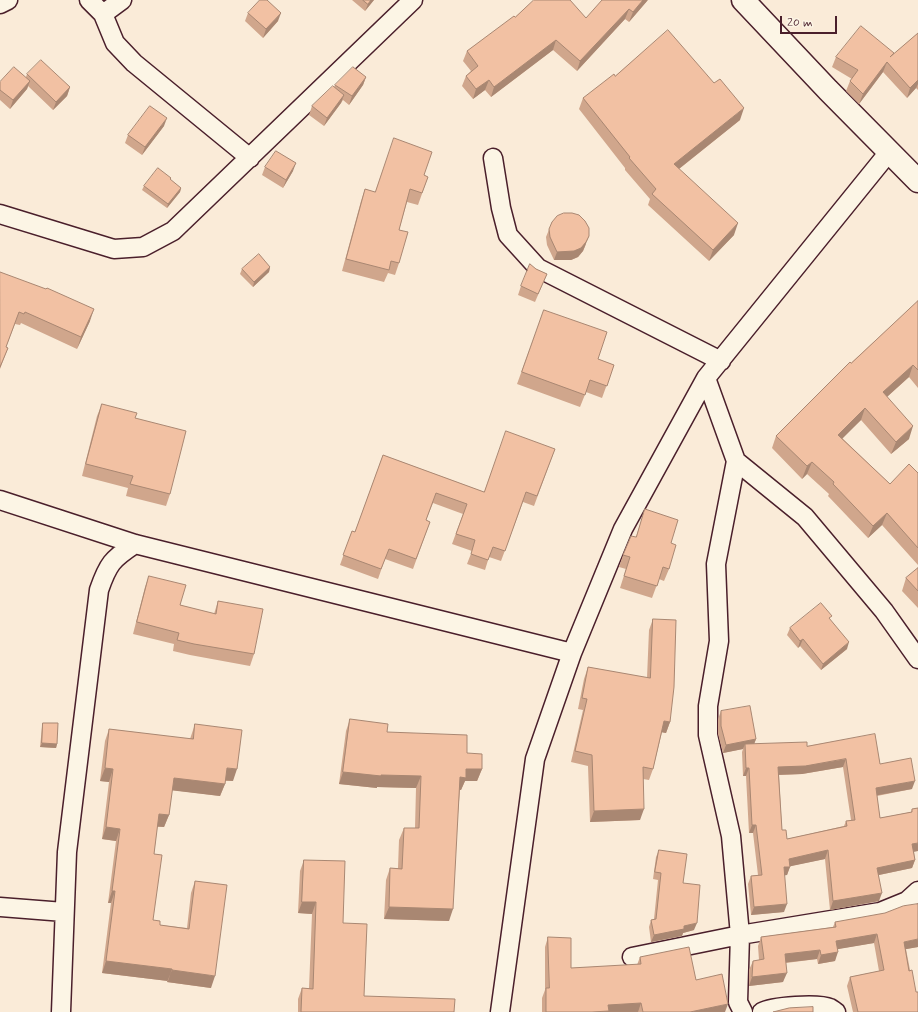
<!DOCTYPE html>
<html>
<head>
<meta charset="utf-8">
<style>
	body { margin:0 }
	#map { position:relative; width:918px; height:1012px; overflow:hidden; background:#faebd8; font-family:Mynerve,sans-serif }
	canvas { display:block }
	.scale { position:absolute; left:780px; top:16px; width:57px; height:18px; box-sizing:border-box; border:2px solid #4a1f2b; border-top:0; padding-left:5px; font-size:12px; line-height:14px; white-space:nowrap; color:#4a1f2b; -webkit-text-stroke:3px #fcf5e5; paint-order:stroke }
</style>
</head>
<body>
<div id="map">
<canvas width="918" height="1012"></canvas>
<div class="scale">20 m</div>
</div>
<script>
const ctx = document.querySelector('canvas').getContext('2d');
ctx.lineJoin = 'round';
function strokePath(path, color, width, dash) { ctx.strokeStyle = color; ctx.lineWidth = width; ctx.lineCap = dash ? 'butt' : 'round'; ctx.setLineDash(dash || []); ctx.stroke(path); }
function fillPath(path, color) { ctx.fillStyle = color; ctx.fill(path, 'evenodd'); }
const street = new Path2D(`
	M89,0L103,14L115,43L134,63L250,158
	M0,4L8,0
	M103,14L122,0
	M493,158L501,208L508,235L538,268L721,361
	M0,214L114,249L143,247L173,231L413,0
	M706,378L736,461L805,517L884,611L918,659
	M736,461L716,564L719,641L708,706V735L731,836L740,935L738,1002L743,1012
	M0,500L135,544L572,653
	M0,907L64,912
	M632,957L740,935L880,912L907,901L918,891
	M61,1012L67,852L99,590C108,564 112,559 135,544
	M500,1012L535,759L572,653L623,529L706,378L889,152
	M762,1012C772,1006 819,1003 830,1008C832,1009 834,1011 836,1012`);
const secondary = new Path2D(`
	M743,0L828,90L918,181`);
strokePath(street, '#4a1f2b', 21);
strokePath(secondary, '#4a1f2b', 25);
strokePath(street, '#fcf5e5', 18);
strokePath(secondary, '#fcf5e5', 22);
fillPath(new Path2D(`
	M352,0H374L365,11Z
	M647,1L629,22L625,19L577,71L553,50L491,97L485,90L473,99L462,86L466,76L471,71L463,61L467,51L515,17L586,18Z
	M248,13L278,21L263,38L245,21Z
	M918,33V90L916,88L907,98L883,72L859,104L846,91L850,81L852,79L832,67L836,57L893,55Z
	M27,74L70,87L67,96L53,110L28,86L27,89L10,109L0,100V82L26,77Z
	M615,76L740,120L679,169L734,235L709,261L648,205L650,199L625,170V168L579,109L583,98Z
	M366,77L363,85L349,105L343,100L341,103L324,126L309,115L312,106L334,87L335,85Z
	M164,126L142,155L125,143L128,135Z
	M265,167L293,171L283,188L262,175Z
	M424,175L428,177L418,205L407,202L399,230V263L395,275L388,273L384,282L342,271L361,201L365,189L375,192Z
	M171,178L170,180L181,188L180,192L167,208L142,190L144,186Z
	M552,222L586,244L583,251L578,257L571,260H554L547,245L546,237Z
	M270,267L269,272L253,287L240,274L242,269Z
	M536,269L547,274L535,302L518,295L521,286Z
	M0,272L90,321L77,349L21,323L20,325L15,324L6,347L8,348L0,369Z
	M918,301V388L909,377L887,397L909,439L891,454L861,420L842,438L890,484L918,473V565L882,525L868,538L828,496L829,494L807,474L802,479L772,448L776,436L851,363Z
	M544,310L598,359L614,365L602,398L586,392L580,407L517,384Z
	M102,404L135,418L170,494L166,506L126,496L128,488L82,476L97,416Z
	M555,449L534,506L523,502L501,561L489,557L485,570L467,564L472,551L452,544L463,514L433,503L426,520L430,522L413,569L385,559L378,579L340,565L352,531L355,532L383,455L484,492Z
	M645,509L671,543L669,569L664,581L659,579L652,598L620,588L626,569L619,567L623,555L636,537Z
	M918,568V608L902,591L906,578Z
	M149,576L180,605L214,614L218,601L254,654L250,666L190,655L173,651L174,644L133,634L145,587Z
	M653,619L670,722L666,733L662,732L653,769L649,780L643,779L640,820L590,822L588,766L571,762L583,710L578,709L584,679L588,667L647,678L649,630Z
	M830,620L847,649L821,670L800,646L798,648L787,635L790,628Z
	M721,711L756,739L754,744L807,746L880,764L912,789L877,796L880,818L911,812L912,809L918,808L914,852L915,860L912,868L879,875V901L830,910L825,859L790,866L787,875H784V912L751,915L748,884L751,876L758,875L753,833H749L746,776H743L742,752L743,749L723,753L718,734V719ZM843,767L851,820L846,821L844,826L787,839L782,830L779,775L802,774Z
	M350,719L387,732L467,753L482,769L477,781H465L461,790H460L449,921L384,919L386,880L390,868H398L399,840L404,828H415L416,788L377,787V788L339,784L346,731Z
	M43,723L57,744L56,748L40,747L42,727Z
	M195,724L233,781H225V784L220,796L172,790L169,815L164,827H157L154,854L153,920L160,925L187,928L191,893L195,881L211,988L167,982L168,981L102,973L111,903H108L116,841L102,839L109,782L100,781L105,741L109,729L190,739Z
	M659,850L683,883L694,930L683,933L682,936L651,942L649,927L651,920L654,919L658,880L653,879L656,857Z
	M304,860L343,923L364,996L454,1012H298V999L302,988H309L312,914L298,913L300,871Z
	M835,922L918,947L906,949L918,1012H853L847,986L850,977L879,971L874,943L837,949L835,961L818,964L817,959L786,963L783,982L749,986V970L753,961L759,960L758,946L761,937L833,927Z
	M548,937L571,968L637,965L640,957L696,980L725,1012H542V998L545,990V947Z`), '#d0a68c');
fillPath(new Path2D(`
	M371,0H374L365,11L368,4Z
	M643,0H648L629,22L633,12Z
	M629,9L625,19L577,71L580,61Z
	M281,13L278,21L263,38L266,29Z
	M556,40L553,50L491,97L494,87Z
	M887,62L883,72L859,104L863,94Z
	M366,77L363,85L349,105L352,96Z
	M489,80L485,90L473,99L476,89Z
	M918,80V84L916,88L907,98L910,88Z
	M30,81L27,89L10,109L13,100Z
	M70,87L67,96L53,110L56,102Z
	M344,95L341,103L324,126L327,118Z
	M744,108L740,120L670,176L674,164Z
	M167,118L164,126L142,155L145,147Z
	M296,163L293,171L283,188L286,180Z
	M181,188L180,192L167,208L168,204Z
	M738,223L734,235L709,261L713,250Z
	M589,236L583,251L578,257L571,260H554L557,252Z
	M270,267L269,272L253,287L254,282Z
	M94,309L90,321L77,349L81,337Z
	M913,365L909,377L879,404L883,392Z
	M865,408L861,420L834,447L838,435Z
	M913,426L909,439L891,454L896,442Z
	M812,462L807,474L802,479L807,466Z
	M887,513L882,525L868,538L873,526Z
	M803,639L800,646L798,648L800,641Z
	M849,642L847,649L821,670L823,664Z
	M664,721L670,722L666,733L660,732Z
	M756,739L753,747L745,744L743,749L723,753L726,745Z
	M42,743L57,744L56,748L40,747Z
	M846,759L843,767L802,774L775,775L778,767Z
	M105,768L113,769L109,782L100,781Z
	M227,768L237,769L233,781L222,780Z
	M746,768H749L746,776H743Z
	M466,769H482L477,781H465L461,790L456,789L460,777Z
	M343,772L421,776L416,788L377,787V788L339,784Z
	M174,778L225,784L220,796L169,790Z
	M915,781L912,789L873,796L876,788Z
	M644,809L640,820L590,822L594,811Z
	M159,814L169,815L164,827L154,826Z
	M752,825H756L753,833H749Z
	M106,827L120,829L116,841L102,839Z
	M918,843V851L909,853L912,844Z
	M828,850L825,859L787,867H790L787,875L781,876L784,867L789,859Z
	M915,860L912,868L874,876L877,868Z
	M112,891H115L111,903H108Z
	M882,893L879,901L830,910L833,901Z
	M302,902H316L312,914L298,913Z
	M787,904L784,912L751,915L754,907Z
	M389,907L453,909L449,921L384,919Z
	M697,923L694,930L683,933L682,936L651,942L654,935L684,926Z
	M877,934L874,943L833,950L836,941Z
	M918,939V947L901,950L904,942Z
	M820,950L817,959L781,963L785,954Z
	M838,952L835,961L818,964L821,955Z
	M106,961L172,969L168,981L102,973Z
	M172,970L215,976L211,988L167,982Z
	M787,973L783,982L749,986L752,977Z
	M641,1003L638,1012H591L608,1005Z
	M728,1004L725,1012H690Z`), '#a98772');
const building = new Path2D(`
	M260,0H267L281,13L266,29L248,13Z
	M363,0H371L368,4Z
	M534,0H570L586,18L602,0H643L633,12L629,9L580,61L556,40L494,87L489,80L476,89L466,76L478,66L467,51L514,16L515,17Z
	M861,26L894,53L890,57L918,33V80L910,88L887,62L863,94L850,81L858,70L836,57Z
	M668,30L714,83L720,79L744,108L674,164L738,223L713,250L652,194L656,189L629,158L630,157L583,98L614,74L615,76Z
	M41,60L70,87L56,102L27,74Z
	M14,67L30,81L13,100L0,90V82Z
	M353,67L366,77L352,96L335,85Z
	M333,86L344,95L327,118L312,106Z
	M150,106L167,118L145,147L128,135Z
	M394,138L432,152L424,175L428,177L422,193L410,189L399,230L408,232L399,263L391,261L389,270L346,259L365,189L375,192Z
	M276,151L296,163L286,180L265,167Z
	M158,168L171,178L170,179L181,188L168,204L144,186Z
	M564,213H572L579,215L585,221L589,228V236L586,242L581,248L574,251L557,252L550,237L549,229L552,222L557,216Z
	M259,254L270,267L254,282L242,269Z
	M530,264L536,269L547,274L538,294L521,286Z
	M0,272L46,289L47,288L94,309L81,337L25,312L24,314L19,312L6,347L8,348L0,367Z
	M918,301V370L913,365L883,392L913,426L896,442L865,408L838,435L890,484L909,464L918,473V548L887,513L873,526L833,484L834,482L812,462L807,466L776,436L850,362L851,363Z
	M544,310L607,332L598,359L614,365L607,386L590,380L585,395L522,372Z
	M102,404L137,413L135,418L186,431L170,494L130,484L133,476L86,464Z
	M506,431L555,449L537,496L526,492L505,551L493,547L488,560L471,554L475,540L456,534L467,504L436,493L426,520L430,522L416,559L389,549L381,569L343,555L352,531L355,532L383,455L484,492Z
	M645,509L678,520L671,543L676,545L669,569L663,567L657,586L624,576L630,557L623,555L631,536L636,537Z
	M918,568V591L906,578Z
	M149,576L186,585L180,605L216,614L218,601L263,609L254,654L194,644L177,640L179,633L137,622Z
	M821,603L832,616L829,618L849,642L823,664L803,639L800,641L790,628Z
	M653,619L676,620L674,687L670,722L664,721L653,769L643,767L644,809L594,811L592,755L575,751L587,699L582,698L588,667L650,678Z
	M750,706L756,739L726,745L721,726V711Z
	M350,719L388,724L387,732L467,735V753L482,754V769H466V778L460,777L453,909L389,907L390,868L402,869L404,828H419L421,776L381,775V776L343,772Z
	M43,723H58L57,744L42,743Z
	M195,724L242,730L237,769L227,768L225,784L174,778L169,815L159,814L154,854L162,855L153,920L160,921V925L189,929L195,881L227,885L215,976L172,970V969L106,961L115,891H112L120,829L106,827L113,769L105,768L109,729L193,739Z
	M875,734L880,764L911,758L915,781L876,788L880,818L912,812V809L918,808V843L912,844L915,860L877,868L882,893L833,901L828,850L789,859L790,867H784L787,904L754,907L751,876L762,875L756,825H752L749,768H746L745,744L807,742V746ZM846,759L855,820L846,821L847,826L787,839L786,830H782L778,767L805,766Z
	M659,850L687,854L683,883L700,885L697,923L684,926V929L654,935L651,920L656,919L661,873L655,872Z
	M304,860L345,861L343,923L367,924L364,996L455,999L454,1012H301L302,988L313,989L316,902H302Z
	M918,904V939L904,942L909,971L912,970L916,992H918V1012H858L850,977L884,970L877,934L836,941L838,952L821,955L820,950L785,954L787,973L752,977L753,961L764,959L761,937L836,927L835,922L885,913L903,906Z
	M548,937L571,938V968L641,964L640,957L689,947L696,980L722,974L728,1004L690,1012H643L641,1003L608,1005L609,1011L592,1012H546V988H549Z
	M813,1007V1012H773L789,1008Z`);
fillPath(building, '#f2c1a3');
strokePath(building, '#a98772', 1);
</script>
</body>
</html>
